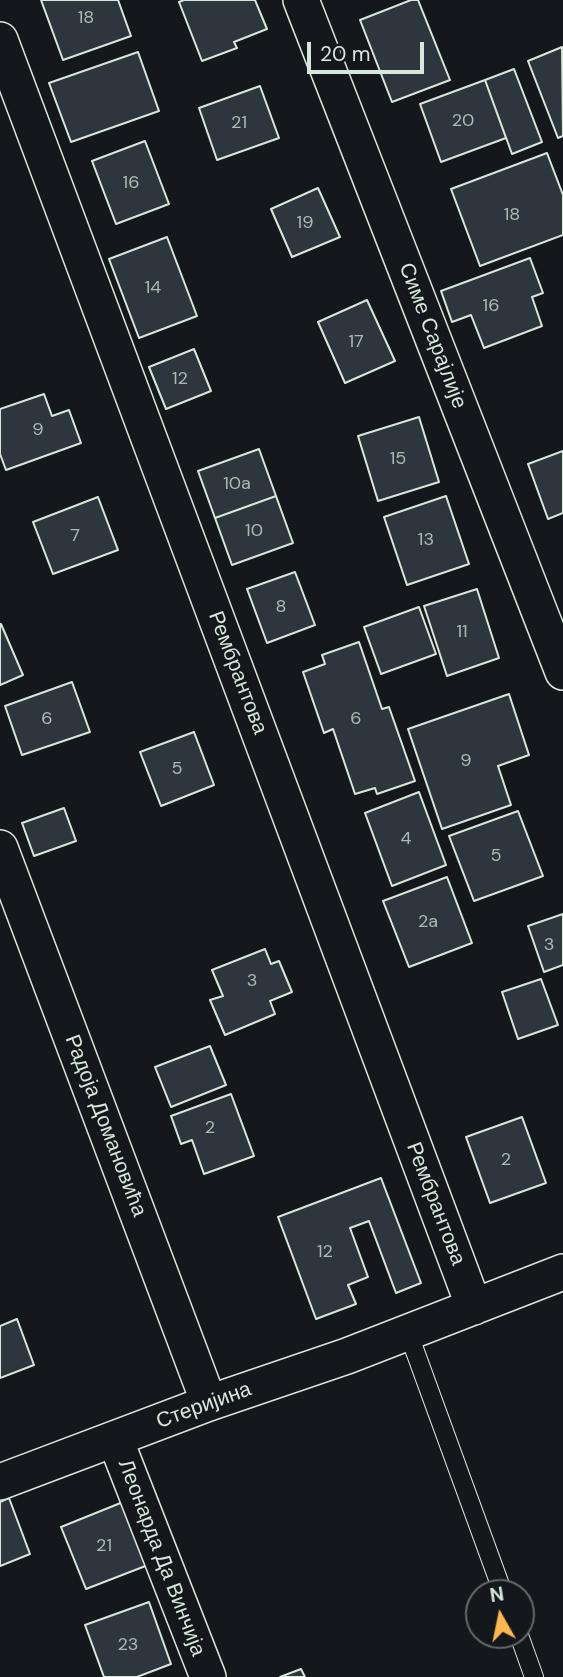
<!DOCTYPE html>
<html>
<head>
<meta charset="utf-8">
<style>
	body { margin:0 }
	#map { position:relative; width:563px; height:1677px; overflow:hidden; background:#14181c; font-family:"DM Sans",sans-serif }
	canvas { display:block }
	.north { position:absolute; left:465px; top:1579px; width:70px; height:70px; box-sizing:border-box; background:#14181c; border:2px solid #626a69; border-radius:50%; rotate:351deg; font-size:19px; font-weight:700; line-height:28px; text-align:center; color:#d8e6dc }
	.north::after { content:''; display:block; margin:auto; width:24px; height:32px; background:#ffb74d; clip-path:polygon(50% 0,100% 100%,50% 72%,0 100%) }
	.scale { position:absolute; left:307px; top:42px; width:117px; height:32px; box-sizing:border-box; border:4px solid #d8e6dc; border-top:0; padding-left:9px; font-size:21px; line-height:24px; white-space:nowrap; color:#d8e6dc; -webkit-text-stroke:5px #14181c; paint-order:stroke }
</style>
</head>
<body>
<div id="map">
<canvas width="563" height="1677"></canvas>
<div class="north">N</div>
<div class="scale">20 m</div>
</div>
<script>
const ctx = document.querySelector('canvas').getContext('2d');
ctx.lineJoin = 'round';
function fillPath(path, color) { ctx.fillStyle = color; ctx.fill(path, 'evenodd'); }
function strokePath(path, color, width, dash) { ctx.strokeStyle = color; ctx.lineWidth = width; ctx.lineCap = dash ? 'butt' : 'round'; ctx.setLineDash(dash || []); ctx.stroke(path); }
function write(font, color, halo, rows, align = 'center') {
  ctx.font = font + ' "DM Sans",sans-serif'; ctx.lineWidth = 5; ctx.setLineDash([]); ctx.textBaseline = 'middle'; ctx.strokeStyle = halo; ctx.fillStyle = color; for (const [text, x, y, turn = 0] of rows) {
    ctx.save(); ctx.translate(x, y); ctx.rotate((+turn || 0) * Math.PI / 180); ctx.textAlign = isNaN(turn) ? turn : align; if (halo) ctx.strokeText(text, 0, 0); ctx.fillText(text, 0, 0); ctx.restore();
  }
}
const building = new Path2D(`
	M41,0H118L131,36L63,60Z
	M184,0H255L267,29L234,42L237,48L202,61L179,2Z
	M411,0H418L450,80L392,102L360,20Z
	M562,47L563,136L558,138L528,61Z
	M138,52L159,111L71,142L49,83Z
	M514,69L542,142L512,154L485,80Z
	M485,80L506,138L441,162L420,104Z
	M260,86L279,138L217,160L199,108Z
	M145,141L169,204L116,224L92,161Z
	M547,153L563,195V235L480,266L451,189Z
	M318,188L340,237L292,257L271,209Z
	M167,237L197,316L139,338L109,259Z
	M530,258L543,293L532,297L542,326L484,348L471,315L452,322L441,291Z
	M367,300L395,361L345,383L318,322Z
	M194,349L211,391L166,409L149,367Z
	M44,394L52,416L69,410L81,443L6,470L0,454V409Z
	M419,417L439,482L378,501L358,436Z
	M259,449L276,496L215,518L198,471Z
	M563,451V513L548,519L528,464Z
	M276,496L293,543L232,565L215,518Z
	M446,496L469,564L407,585L384,517Z
	M98,497L118,550L53,574L33,522Z
	M295,572L315,625L267,643L247,589Z
	M477,589L499,658L447,676L424,606Z
	M419,607L436,654L381,674L364,627Z
	M1,624L23,675L0,685V624Z
	M359,642L382,709L389,707L415,781L377,794L375,788L355,794L333,729L324,733L303,672L325,664L322,655Z
	M72,682L90,732L22,755L5,706Z
	M509,694L529,755L498,766L511,805L442,829L408,729Z
	M194,732L214,785L161,806L140,752Z
	M419,792L446,865L392,886L365,813Z
	M64,808L76,841L34,856L22,823Z
	M518,811L543,876L474,901L449,836Z
	M447,877L472,943L409,967L383,901Z
	M563,914V965L544,972L528,926Z
	M265,949L271,964L279,961L292,992L270,1001L275,1014L225,1035L210,1000L223,996L212,970Z
	M541,979L558,1025L518,1039L502,992Z
	M210,1046L226,1085L171,1107L155,1067Z
	M231,1094L254,1156L204,1174L192,1140L181,1144L171,1116Z
	M522,1117L546,1183L490,1203L466,1137Z
	M381,1178L421,1283L396,1293L369,1221L350,1228L368,1277L348,1285L356,1304L316,1319L278,1217Z
	M17,1319L34,1365L0,1378V1326Z
	M9,1498L30,1554L0,1566V1502Z
	M123,1502L148,1565L86,1589L61,1527Z
	M149,1602L171,1664L137,1677H104L85,1625Z
	M301,1669L305,1677H280Z`);
fillPath(building, '#2c363c');
strokePath(building, '#d8e6dc', 2);
const lane = new Path2D(`
	M408,1332L503,1593
	M519,1635L534,1677`);
const street = new Path2D(`
	M301,0L563,672
	M0,40L474,1307
	M0,848L209,1403
	M115,1439L208,1677
	M0,1482L209,1403L347,1356L563,1272`);
strokePath(lane, '#d8e6dc', 20);
strokePath(street, '#d8e6dc', 38);
strokePath(lane, '#14181c', 18);
strokePath(street, '#14181c', 35);
write('18px', '#adbab4', null, [
	["18",86,18],
	["20",463,121],
	["21",239,123],
	["16",131,183],
	["18",512,215],
	["19",305,223],
	["14",153,288],
	["16",491,306],
	["17",356,342],
	["12",180,379],
	["9",38,430],
	["15",398,459],
	["10a",237,484],
	["10",254,531],
	["7",75,536],
	["13",426,540],
	["8",281,607],
	["11",462,632],
	["6",47,719],
	["6",356,719],
	["9",466,761],
	["5",177,769],
	["4",406,839],
	["5",496,856],
	["2a",428,922],
	["3",549,945],
	["3",252,981],
	["2",210,1128],
	["2",506,1160],
	["12",325,1252],
	["21",104,1546],
	["23",128,1645]
]);
write('21px', '#d8e6dc', '#14181c', [
	["Симе Сарајлије",432,336,69],
	["Рембрантова",237,673,69],
	["Радоја Домановића",105,1126,69],
	["Рембрантова",435,1204,69],
	["Стеријина",204,1406,-20],
	["Леонарда Да Винчија",161,1558,69]
]);
</script>
</body>
</html>
